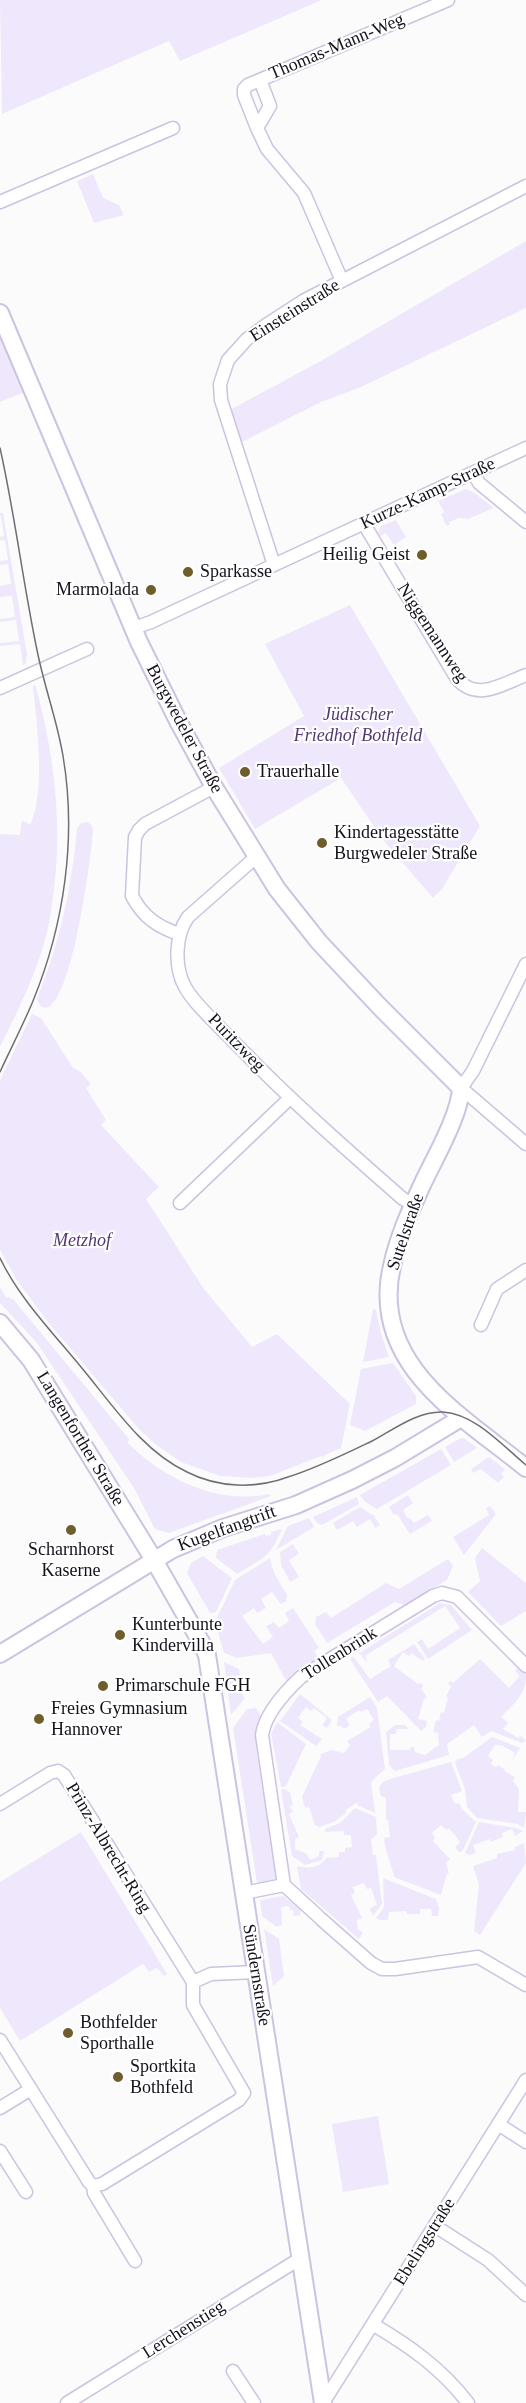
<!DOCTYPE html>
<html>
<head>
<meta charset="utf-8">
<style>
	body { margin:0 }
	canvas { display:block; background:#fbfbfb }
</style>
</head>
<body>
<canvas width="526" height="2403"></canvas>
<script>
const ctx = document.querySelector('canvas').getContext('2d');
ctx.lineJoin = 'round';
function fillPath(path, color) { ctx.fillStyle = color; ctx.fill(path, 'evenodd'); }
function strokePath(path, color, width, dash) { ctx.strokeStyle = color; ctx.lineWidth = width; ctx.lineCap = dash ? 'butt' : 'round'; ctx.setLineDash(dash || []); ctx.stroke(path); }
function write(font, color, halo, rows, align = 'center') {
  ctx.font = font + ' Georgia,serif'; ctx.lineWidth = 4.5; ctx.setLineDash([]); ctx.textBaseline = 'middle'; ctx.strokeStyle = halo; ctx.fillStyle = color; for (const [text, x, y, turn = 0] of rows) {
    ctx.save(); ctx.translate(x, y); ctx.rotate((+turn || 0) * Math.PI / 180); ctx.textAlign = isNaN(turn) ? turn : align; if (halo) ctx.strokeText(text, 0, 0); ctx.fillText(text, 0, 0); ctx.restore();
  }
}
fillPath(new Path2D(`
	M0,0H322L180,61L169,41L2,114Z
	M93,174L103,198L119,205L124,215L94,223L77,181Z
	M526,241V308L361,387L321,402L234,446L224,413L319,362Z
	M0,327L27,391L0,402Z
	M466,489L473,492L494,508L468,519L459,518L449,522L450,525H446L441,514L444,512L438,501Z
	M0,513H3L27,654L26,664L23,665L20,644L0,646V643L19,641L16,620L0,622V619L15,617L12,596L0,597V586L11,584L8,564L0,565V561L8,560L5,540H0V537L4,536Z
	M396,520L406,537L394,545L386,533L380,536L378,532L381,526Z
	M350,605L480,826L442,889L433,898L384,841L341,778L255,829L219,768L304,716L265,644Z
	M35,684C56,760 64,833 51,911C44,960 21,1004 0,1047V834L20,835L22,820L30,825C46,793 37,723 33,687Z
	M88,822L92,826L93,831C91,858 72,1003 46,1008L40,1006L37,999C59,944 72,888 77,828L81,823Z
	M32,1014L41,1018L73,1068L80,1071L91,1084L86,1088L106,1120L101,1125L159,1187L146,1199L204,1289L252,1347L277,1334L350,1404L341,1448L323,1456L324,1460L321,1456L270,1476L252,1478L220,1476L181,1462L155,1444L137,1427L48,1322L18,1282L0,1250V1080Z
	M0,1287L6,1297L13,1299L129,1439L128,1443C164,1479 217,1505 269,1494L271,1496L169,1533L155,1529L134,1488L37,1343L0,1303Z
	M373,1309L376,1310L381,1333L389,1357L363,1362Z
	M393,1363L416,1396V1404L365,1431L350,1425L361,1369Z
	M464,1438L477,1448L454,1462L445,1447L459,1439Z
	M441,1449L451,1465L377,1509L364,1501L360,1495Z
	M489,1457L505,1469L501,1474L504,1477L498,1483L481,1469L473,1473L471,1469Z
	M408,1495L413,1503L403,1510L408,1519L410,1518L414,1523L428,1515L432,1521L410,1534L397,1514L394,1515L389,1507Z
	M357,1497L359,1504L322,1525L317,1523L313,1517Z
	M490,1506L496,1514L464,1555L453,1537L489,1515L486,1508Z
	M360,1507L374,1516L380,1525L375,1528L370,1519L357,1527L353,1521L337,1530L333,1523Z
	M309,1518L314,1527L276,1550L288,1526Z
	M282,1529C270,1558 263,1558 237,1574L216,1558L217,1550L265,1534L266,1536L271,1535V1532Z
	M293,1544L299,1554L289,1560L299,1577L290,1582L281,1565L280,1552Z
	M482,1548L526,1583V1611L501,1626L468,1592L480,1581L475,1558Z
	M203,1556L232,1578L216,1612L210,1613L187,1573L191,1563Z
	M270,1558L274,1573L287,1595L286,1601L281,1604L272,1592L261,1599L266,1608L257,1613L254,1608L242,1616L263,1644L273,1637L266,1626L274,1622L279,1628L289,1621L285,1613L293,1608L319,1648L314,1651L320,1660L288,1684L271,1653L237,1658L224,1653L215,1622L235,1580Z
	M448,1559L453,1566L447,1580L405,1605L395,1602L327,1643L315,1624L316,1617L326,1612L331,1618L386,1583L399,1589Z
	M440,1603L451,1605L472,1630L428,1659L417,1642L422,1639L428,1649L460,1628L445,1606L365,1656L368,1663L359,1653Z
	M414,1644L425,1659L423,1661L411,1653L409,1656L403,1652L394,1666L418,1684L420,1683L423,1685L421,1689L427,1697L424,1699L418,1719L427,1721L426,1727L421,1731L387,1696L378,1702L350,1659L353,1656L370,1679L391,1666L388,1660Z
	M480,1659L509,1688L520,1676L515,1671L519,1667L526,1675C526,1694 514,1704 501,1717L508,1723L503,1729L518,1738L521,1736L526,1741L522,1743L491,1731L482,1737L474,1725L447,1744L449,1755L395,1771L389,1765L386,1732L395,1725H405L408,1729H396V1734H390V1750H410V1747H414L415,1752L425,1755L439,1745L438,1733L433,1732L436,1720L439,1721L441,1712L444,1713L448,1698L446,1696L451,1687L448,1683L451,1681L453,1683Z
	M224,1662L239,1669L244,1699L231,1715Z
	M300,1694L332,1720L327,1728L322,1725L327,1718L314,1708L311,1711L306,1707L298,1718L303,1722L300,1725L322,1739L316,1746L280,1721Z
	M370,1697L377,1708L385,1769L371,1782L375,1813L357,1805L358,1802L346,1810V1813L334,1822L319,1827L315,1825L309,1807L305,1808L302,1797L321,1756L320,1754L332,1750L344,1753L350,1745L347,1741L371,1727L369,1724L374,1720L367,1709L361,1712L359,1710L346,1719L350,1725L344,1729L341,1726H337L338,1717Z
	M256,1708L264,1719L259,1745L256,1748L276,1877L273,1881L257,1883L233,1728L247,1709Z
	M277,1722L306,1744L286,1786L281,1787L271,1734Z
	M492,1737L520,1748L512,1761L515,1753L503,1746L495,1745L488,1756L493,1760L491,1764L496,1767L498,1765L505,1770L506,1773L507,1772L515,1777L513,1781L519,1789L518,1812H526L524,1828L518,1824L477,1818L467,1807L465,1789L455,1763L457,1759L463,1758Z
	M451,1762L462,1791L451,1795L455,1804L459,1803L462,1809L476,1822L462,1852H459L455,1847L460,1842L449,1828L446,1830L441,1825L432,1833L435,1838L433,1841L450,1859L446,1863L449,1873L447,1874L441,1895L394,1877C391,1862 385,1853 384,1838L390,1837L388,1820H386V1798L381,1796L379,1787L383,1782L390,1779Z
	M284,1789L290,1792L293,1805L290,1806L293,1812L289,1814L299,1837L295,1839V1849L307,1854L310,1860L319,1856V1851H324L322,1860L305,1865L292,1856L281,1790Z
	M355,1808L376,1817L377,1834L371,1840L373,1855H376L382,1904L373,1916L370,1908L377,1905L371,1888L367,1889L364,1883L353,1887L355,1893L351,1895L362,1918L357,1920L358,1930L363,1932L359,1939L301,1889L297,1868L298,1866C309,1869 320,1868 326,1858L339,1857V1852H345V1848L352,1847L351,1835H344V1831L325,1832V1829L340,1823Z
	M479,1822L516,1828L523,1831L515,1836L512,1829L502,1833L503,1837L491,1842L490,1839L473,1845L476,1853L469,1855L465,1853Z
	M81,1832L167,1974L164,1976L157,1968L149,1972L143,1964L20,2041L0,2008V1882Z
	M524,1843L526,1863L480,1935L474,1931L479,1885L473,1866L497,1858V1854L515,1850V1847Z
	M383,1878L436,1899L439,1909L438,1916H432L431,1909H420V1914H407L406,1911L389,1912L388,1920H380L376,1918L384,1907Z
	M283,1896L301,1910L300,1915L294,1916L293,1910H290L289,1906L281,1907L282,1925L277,1927L262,1916L260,1900Z
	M264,1929L279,1939L284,1976L273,1986Z
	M378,2116L389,2184L343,2192L332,2124Z`), '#efe8fc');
const street = new Path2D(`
	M260,80L270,106L257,128L267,149L304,193L342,281
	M257,128L244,95V89L248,85L448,0
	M0,202L173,128
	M473,473L479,483L526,522
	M364,524L457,679C478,702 502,684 526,675
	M274,565L221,400L220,384L228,360L247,339L266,325L303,301L526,186
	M134,628L151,622L526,448
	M0,688L87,649
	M256,857L188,917C175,935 174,967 185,987C194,1004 222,1029 236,1044C289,1099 346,1149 403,1199L413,1204
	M179,934C158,927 143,917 132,896L135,837L139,830L145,824L214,787
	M526,964L473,1071L461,1088L526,1144
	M180,1203L290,1098
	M481,1325L497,1289L526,1270
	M0,1804L50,1773L58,1771L64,1775L193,1982V2005L244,2093L239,2100L102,2184L93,2186L89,2182L0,2040
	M284,1885L318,1916
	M244,1893L284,1885L262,1735C265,1714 286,1691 301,1677L433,1596L442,1593L457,1597L526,1666
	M321,1919L371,1963L382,1969H395L478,1957L526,1985
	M193,1982L211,1974L256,1972
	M0,2108L31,2089
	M498,2124L526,2142
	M0,2151L26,2192
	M93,2186L94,2193L135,2261
	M435,2226L488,2260L526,2295
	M374,2325C411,2347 442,2369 468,2403
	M233,2371L254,2403
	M67,2403L301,2258
	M323,2403L526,2080`);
const secondary = new Path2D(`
	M0,313L139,642L178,721L214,787L277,889L319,942L379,1006L461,1088C460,1115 434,1159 422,1185C410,1211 398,1238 392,1266C369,1364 462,1416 526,1468
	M0,1323L31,1360L154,1560L202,1644L207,1655L323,2403
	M0,1654L173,1549L223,1528L296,1505L352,1480L395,1458L461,1418`);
strokePath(street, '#cdc2e1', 15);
strokePath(secondary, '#cdc2e1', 20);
strokePath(street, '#fff', 12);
strokePath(secondary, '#fff', 16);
strokePath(new Path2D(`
	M0,448C15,515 23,583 37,650C44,686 57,720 63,756C77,838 64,925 33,1001C23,1025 11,1048 0,1072
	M0,1258C19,1298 53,1333 81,1367C112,1404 142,1451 187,1472C218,1488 256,1489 288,1477C317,1468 345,1454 372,1441C393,1430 417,1411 443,1412C475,1414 502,1445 526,1465`), '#706e74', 1.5);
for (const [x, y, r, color] of [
	[422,555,6,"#6f5e2c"],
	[188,572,6,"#6f5e2c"],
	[151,590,6,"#6f5e2c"],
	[245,772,6,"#6f5e2c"],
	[322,843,6,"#6f5e2c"],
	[71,1530,6,"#6f5e2c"],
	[120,1635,6,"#6f5e2c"],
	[103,1686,6,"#6f5e2c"],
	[39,1719,6,"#6f5e2c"],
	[68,2033,6,"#6f5e2c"],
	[118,2077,6,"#6f5e2c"]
]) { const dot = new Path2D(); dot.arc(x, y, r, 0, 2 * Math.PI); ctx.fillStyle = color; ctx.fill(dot); strokePath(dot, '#fff', 2); }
write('18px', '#15111c', '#fff', [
	["Thomas-Mann-Weg",337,47,-23],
	["Einsteinstraße",295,311,-32],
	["Kurze-Kamp-Straße",428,494,-25],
	["Niggemannweg",432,633,57],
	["Burgwedeler Straße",184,729,62],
	["Puritzweg",236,1043,46],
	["Sutelstraße",406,1232,-71],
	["Langenforther Straße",80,1439,59],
	["Kugelfangtrift",227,1529,-20],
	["Tollenbrink",340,1654,-32],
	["Prinz-Albrecht-Ring",108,1848,59],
	["Sündernstraße",256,1975,81],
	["Ebelingstraße",425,2242,-58],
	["Lerchenstieg",184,2330,-32]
]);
write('18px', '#15111c', '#fff', [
	["Heilig Geist",410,555,"right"],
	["Sparkasse",200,572],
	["Marmolada",139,590,"right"],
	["Trauerhalle",257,772],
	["Kindertagesstätte",334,833],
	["Burgwedeler Straße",334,854],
	["Scharnhorst",71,1550,"center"],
	["Kaserne",71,1571,"center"],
	["Kunterbunte",132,1625],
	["Kindervilla",132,1646],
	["Primarschule FGH",115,1686],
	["Freies Gymnasium",51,1709],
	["Hannover",51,1730],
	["Bothfelder",80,2023],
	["Sporthalle",80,2044],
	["Sportkita",130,2067],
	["Bothfeld",130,2088]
], 'left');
write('italic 18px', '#513874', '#fff', [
	["Jüdischer",358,715],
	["Friedhof Bothfeld",358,736],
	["Metzhof",82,1241]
]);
</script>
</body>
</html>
